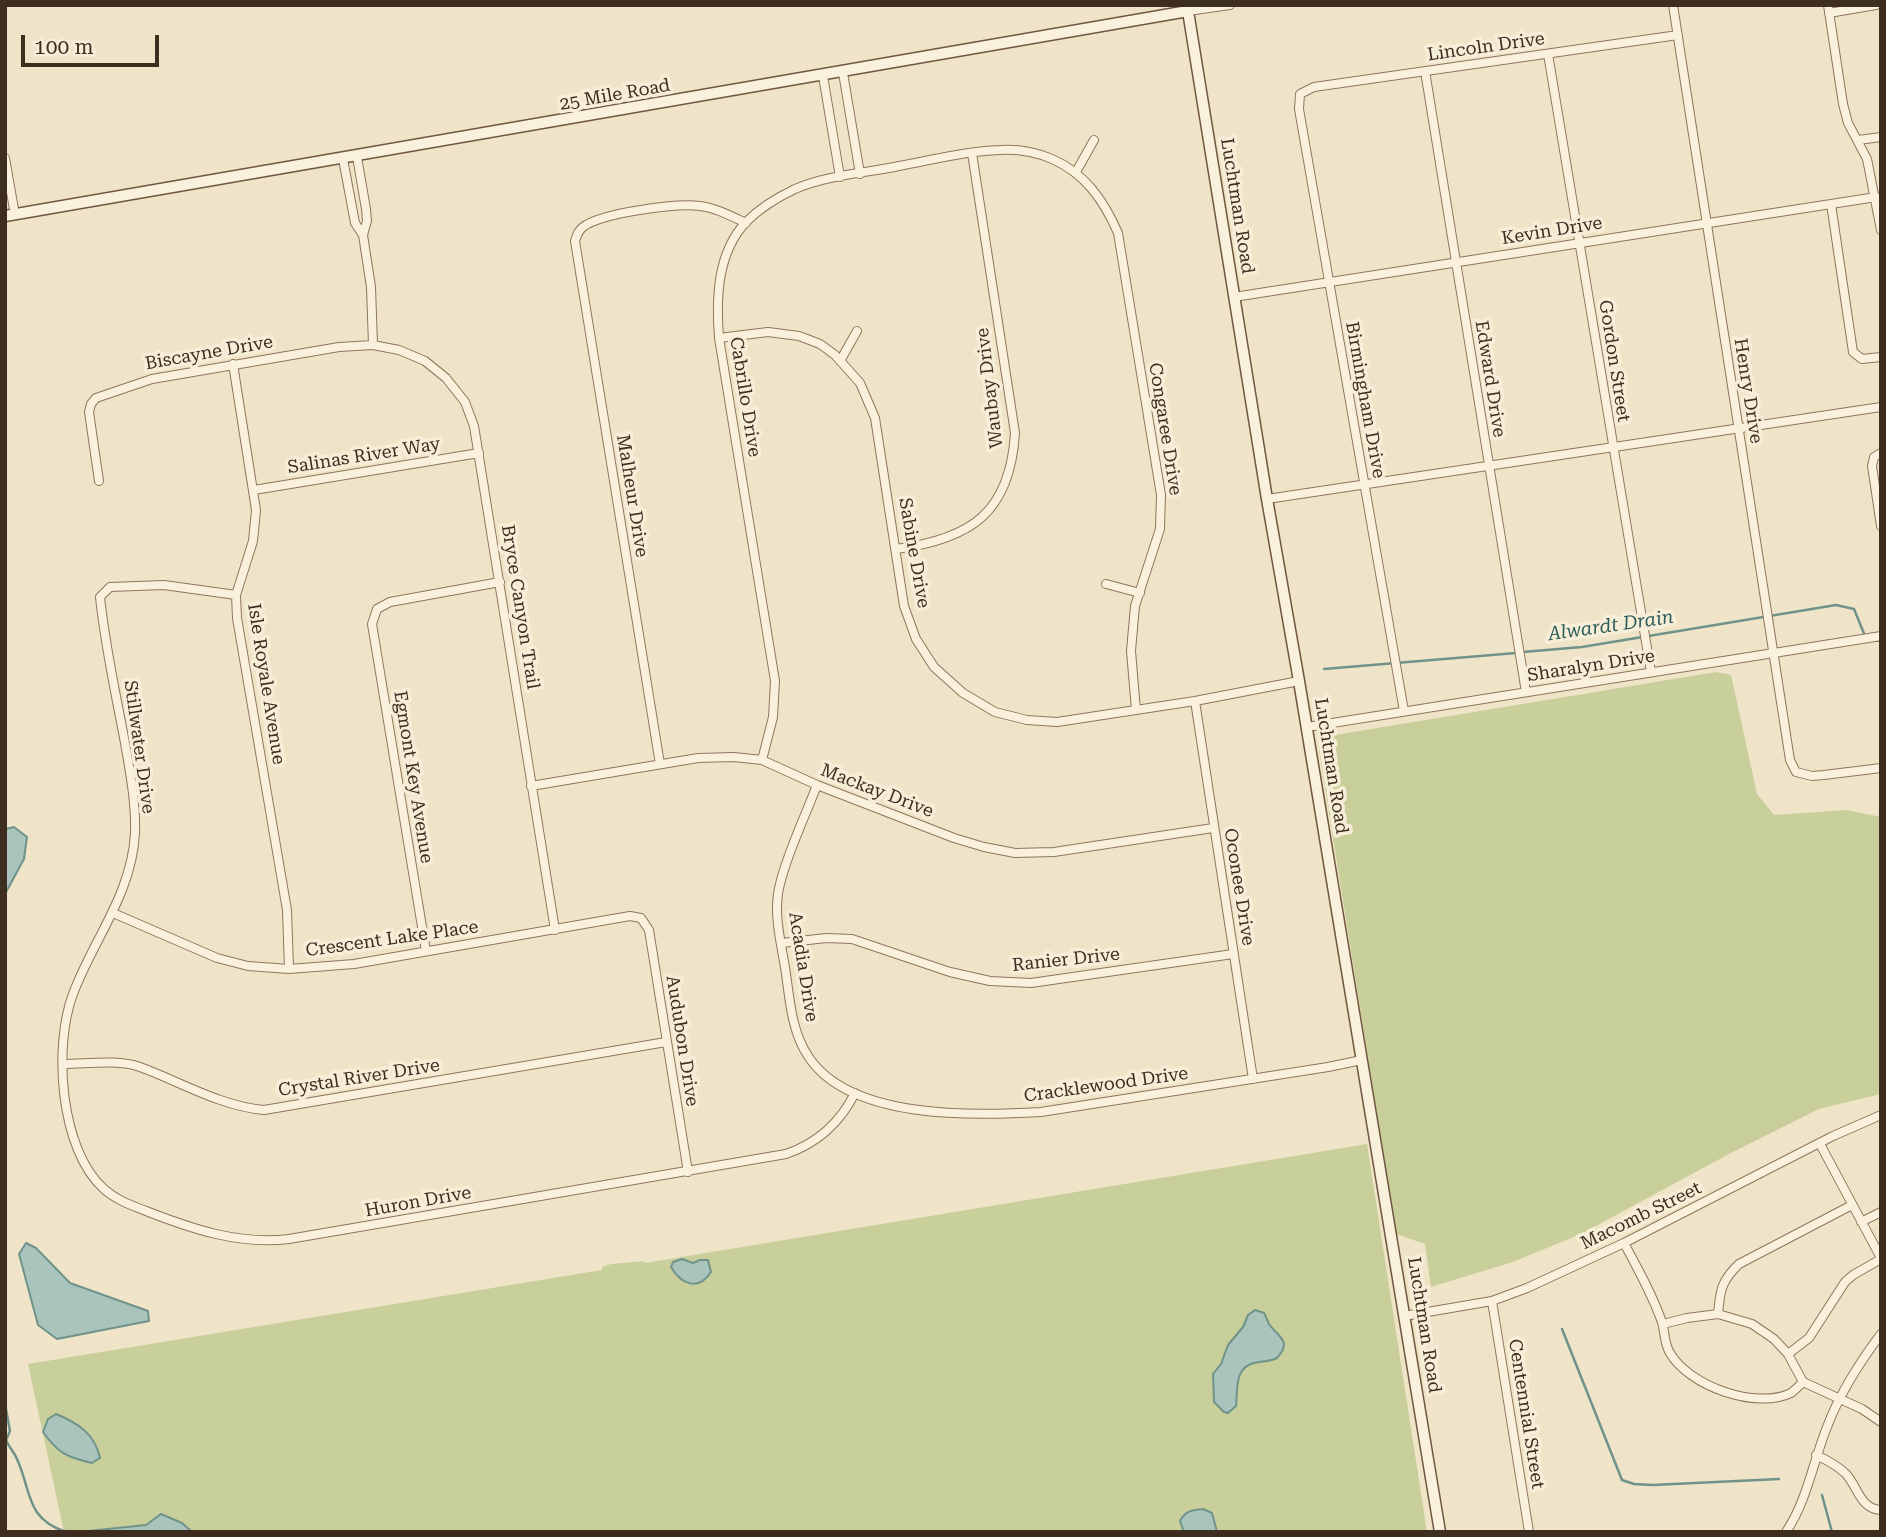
<!DOCTYPE html>
<html>
<head>
<meta charset="utf-8">
<style>
	body { margin:0 }
	#map { position:relative; width:1886px; height:1537px; overflow:hidden; background:#f0e4c8; font-family:"Roboto Serif",serif }
	canvas { display:block }
	.frame { position:absolute; inset:0; border:7px solid #3d2e20; pointer-events:none }
	.scale { position:absolute; left:21px; top:35px; width:138px; height:32px; box-sizing:border-box; border:4px solid #3d2e20; border-top:0; padding-left:9px; font-size:21px; line-height:24px; white-space:nowrap; color:#3d2e20; -webkit-text-stroke:5px #f7eed8; paint-order:stroke }
</style>
</head>
<body>
<div id="map">
<canvas width="1886" height="1537"></canvas>
<div class="frame"></div>
<div class="scale">100 m</div>
</div>
<script>
const ctx = document.querySelector('canvas').getContext('2d');
ctx.lineJoin = 'round';
function fillPath(path, color) { ctx.fillStyle = color; ctx.fill(path, 'evenodd'); }
function strokePath(path, color, width, dash) { ctx.strokeStyle = color; ctx.lineWidth = width; ctx.lineCap = dash ? 'butt' : 'round'; ctx.setLineDash(dash || []); ctx.stroke(path); }
function write(font, color, halo, rows, align = 'center') {
  ctx.font = font + ' "Roboto Serif",serif'; ctx.lineWidth = 7; ctx.setLineDash([]); ctx.textBaseline = 'middle'; ctx.strokeStyle = halo; ctx.fillStyle = color; for (const [text, x, y, turn = 0] of rows) {
    ctx.save(); ctx.translate(x, y); ctx.rotate((+turn || 0) * Math.PI / 180); ctx.textAlign = isNaN(turn) ? turn : align; if (halo) ctx.strokeText(text, 0, 0); ctx.fillText(text, 0, 0); ctx.restore();
  }
}
fillPath(new Path2D(`
	M1716,672L1731,675L1757,794L1774,815L1847,810L1881,817V1094L1819,1109L1729,1154L1581,1234L1513,1262L1431,1287L1425,1244L1396,1234L1319,750L1335,735Z
	M1367,1144L1427,1532H64L28,1364L602,1270V1267L611,1264L644,1261L645,1263Z`), '#c9cf9b');
const water = new Path2D(`
	M14,827L27,837L24,859L5,894V829Z
	M26,1243L36,1248L70,1283L148,1311L149,1321L57,1339L38,1325L19,1254Z
	M682,1259L693,1263L700,1260H708L711,1272C698,1292 681,1284 671,1267L673,1262Z
	M1255,1310L1264,1313C1266,1316 1267,1320 1269,1324C1278,1337 1293,1341 1277,1358C1269,1362 1262,1361 1254,1363C1234,1368 1238,1389 1236,1406L1228,1413L1224,1412L1214,1402L1213,1374L1221,1364L1228,1345L1243,1327L1248,1315Z
	M56,1414C78,1423 95,1434 100,1458L92,1463C66,1457 58,1453 43,1432L48,1419Z
	M1203,1509L1212,1513L1217,1532H1184L1180,1521C1185,1511 1192,1510 1203,1509Z
	M161,1514L182,1523L192,1532H79L146,1525Z`);
fillPath(water, '#a9c4bc');
strokePath(water, '#6f938a', 2);
strokePath(new Path2D(`
	M1873,640L1881,641
	M1523,652L1582,647L1836,605L1854,609L1865,636
	M1324,669L1516,653
	M1562,1329L1622,1480L1634,1484L1653,1485L1779,1479
	M5,1404L10,1431L6,1440C9,1447 14,1452 17,1459C32,1492 25,1518 66,1532
	M1822,1495L1832,1532`), '#6f938a', 2.5);
const street = new Path2D(`
	M1673,5L1790,760L1796,772L1812,776L1824,775L1881,768
	M1828,5L1843,104L1848,123L1867,159L1881,230
	M1188,11L1230,5
	M1829,13L1876,5
	M1548,54L1651,672
	M1425,71L1526,692
	M843,73L860,174
	M823,76L840,177
	M1858,140L1881,137
	M357,157L366,209L367,221L363,235L371,287L373,345
	M5,158L15,215
	M343,159L355,223L363,235
	M1076,172L1094,140
	M1831,204L1853,352L1862,359L1881,357
	M1234,297L1876,197
	M719,338L768,332L799,336L820,344L835,355L860,383L875,418L904,606L916,639L934,667L963,693L995,712L1027,720L1057,722L1195,701L1299,681
	M840,361L857,331
	M233,364L256,510L253,541L236,595L237,618L287,910L289,969
	M1881,453L1874,457L1872,466L1881,526
	M99,481L89,412L91,404L96,398L152,379L339,347L373,345L399,350L425,361L446,378L465,402L474,426L555,930
	M254,490L479,453
	M1267,499L1881,407
	M896,549C971,539 1010,513 1015,433L972,153
	M1106,584L1140,593
	M236,595L164,585L110,587L100,597C105,646 116,695 125,743C130,772 136,803 135,833C132,894 93,940 73,994C53,1047 60,1150 104,1189C116,1200 131,1205 146,1211C192,1229 239,1245 289,1239L786,1154C818,1143 840,1123 855,1093
	M1195,701L1253,1079
	M1404,711L1299,109L1300,94L1314,87L1678,35
	M1307,727L1881,636
	M762,760L773,717L775,681L719,338C716,298 717,253 746,222C759,209 778,197 795,189C827,175 866,173 899,166C932,160 966,151 1000,150C1017,149 1036,152 1052,159C1085,173 1104,201 1118,233L1161,495L1160,529L1135,606L1131,651L1136,710
	M660,764L575,241C577,235 578,231 583,227C601,213 676,203 700,206C716,208 731,216 746,223
	M817,785C805,817 788,851 780,884C772,914 782,945 786,974C790,1002 792,1032 808,1056C849,1120 974,1116 1041,1112L1328,1067L1362,1060
	M531,786L698,758L734,757L762,760L817,785L954,838L984,847L1015,853L1054,852L1213,828
	M113,913L217,958L248,966L289,969L354,964L630,916L641,918L649,930L688,1172
	M782,943L826,938L852,939L950,972L990,981L1031,983L1233,954
	M426,951L372,624L377,609L390,602L500,582
	M63,1064C87,1064 117,1059 140,1067C181,1082 220,1106 264,1110L666,1042
	M1820,1144L1881,1258
	M1861,1222L1881,1212
	M1624,1243C1638,1269 1652,1294 1662,1322C1665,1332 1664,1344 1670,1353C1689,1386 1756,1410 1791,1393C1795,1390 1799,1386 1803,1382
	M1492,1301L1529,1532
	M1718,1314C1720,1291 1721,1281 1739,1264L1852,1205
	M1404,1316L1492,1301L1527,1288L1624,1243L1833,1136L1881,1115
	M1663,1324L1687,1318L1718,1314L1752,1324L1774,1339L1788,1354L1803,1382L1862,1409L1881,1422
	M1788,1354L1809,1338L1845,1282L1853,1275L1881,1259
	M1816,1455C1827,1460 1837,1465 1846,1474C1858,1487 1860,1509 1881,1510
	M1786,1532C1807,1501 1813,1462 1827,1427C1840,1393 1859,1363 1881,1334`);
const secondary = new Path2D(`
	M1187,5L1267,499L1299,681L1440,1532
	M5,216L1188,11`);
strokePath(street, '#8d765c', 10);
strokePath(secondary, '#6f573f', 13);
strokePath(street, '#faf1dc', 8);
strokePath(secondary, '#faf1dc', 10);
write('18px', '#3d2e20', '#f7eed8', [
	["Lincoln Drive",1486,47,-8],
	["25 Mile Road",615,95,-10],
	["Luchtman Road",1237,206,81],
	["Kevin Drive",1552,231,-9],
	["Biscayne Drive",209,353,-10],
	["Gordon Street",1614,361,81],
	["Edward Drive",1490,379,81],
	["Waubay Drive",990,388,-97],
	["Henry Drive",1748,391,81],
	["Cabrillo Drive",745,397,81],
	["Birmingham Drive",1365,400,80],
	["Congaree Drive",1165,429,81],
	["Salinas River Way",364,456,-9],
	["Malheur Drive",632,496,81],
	["Sabine Drive",914,553,80],
	["Bryce Canyon Trail",520,607,81],
	["Sharalyn Drive",1591,666,-9],
	["Isle Royale Avenue",266,684,81],
	["Stillwater Drive",139,747,82],
	["Luchtman Road",1331,766,81],
	["Egmont Key Avenue",413,777,81],
	["Mackay Drive",877,791,21],
	["Oconee Drive",1239,887,81],
	["Crescent Lake Place",392,939,-8],
	["Ranier Drive",1066,960,-6],
	["Acadia Drive",803,967,81],
	["Audubon Drive",682,1041,81],
	["Crystal River Drive",359,1078,-9],
	["Cracklewood Drive",1106,1085,-8],
	["Huron Drive",418,1202,-10],
	["Macomb Street",1641,1216,-26],
	["Luchtman Road",1424,1325,81],
	["Centennial Street",1526,1414,81]
]);
write('italic 19px', '#2f5d5a', '#f7eed8', [
	["Alwardt Drain",1611,626,-8]
]);
</script>
</body>
</html>
